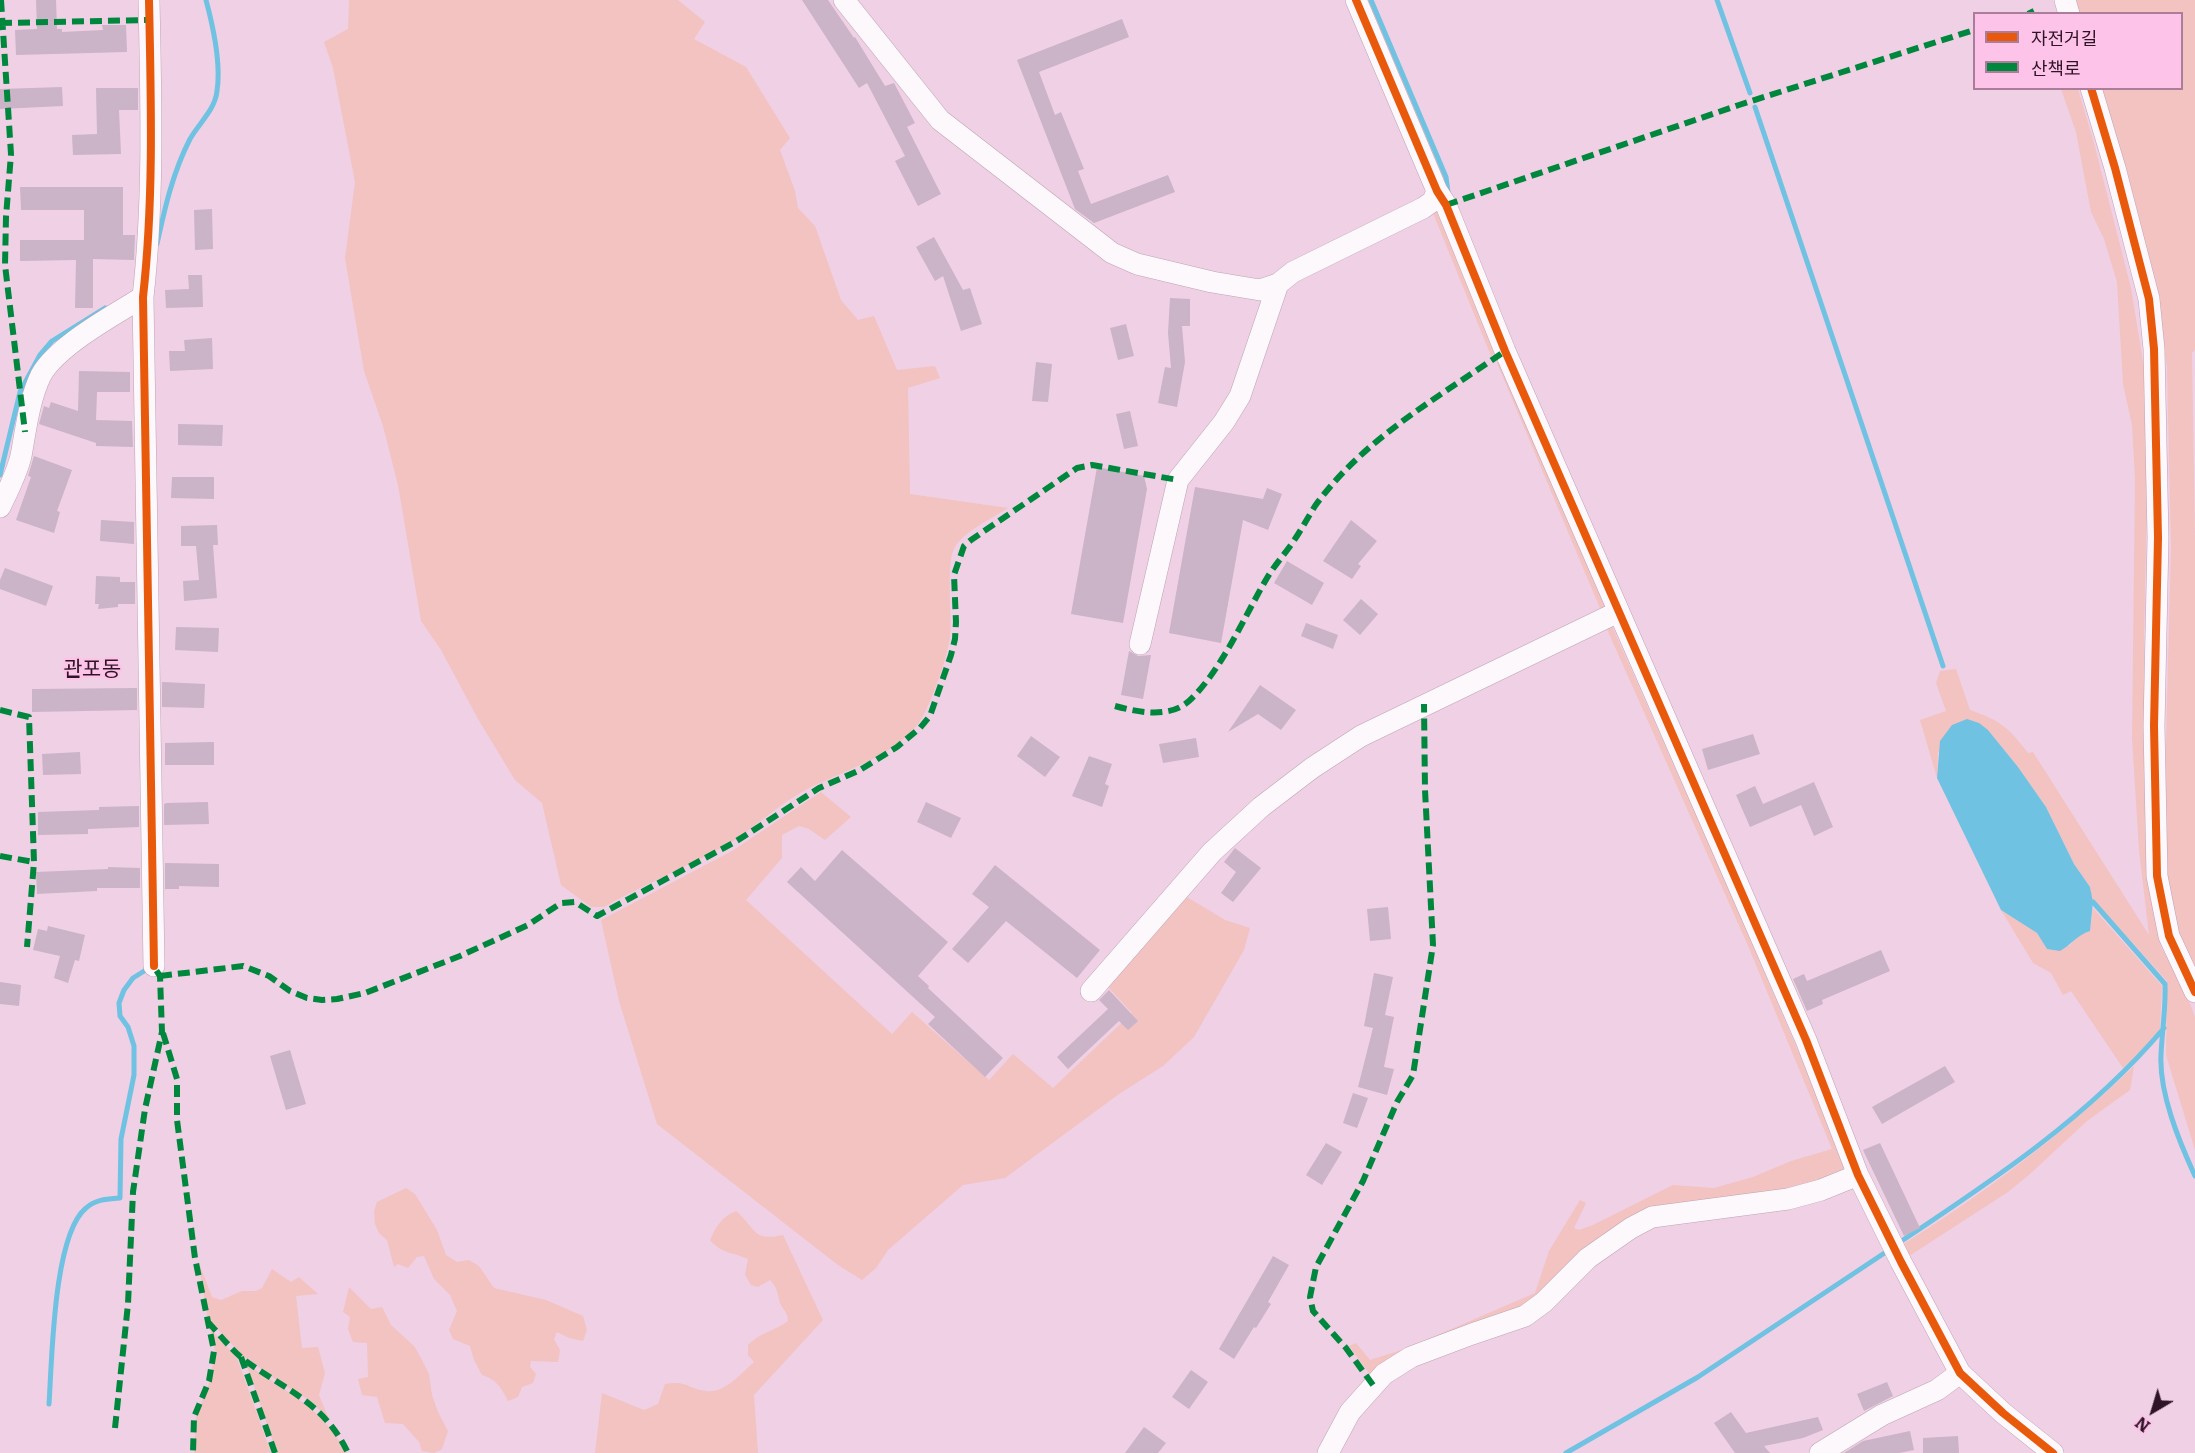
<!DOCTYPE html>
<html>
<head>
<meta charset="utf-8">
<style>
	body { margin:0 }
	#map { position:relative; width:2195px; height:1453px; overflow:hidden; background:#f0d0e4; font-family:Literata,"Noto Sans KR",serif }
	canvas { display:block }
	.legend { position:absolute; left:1973px; top:12px; width:210px; height:78px; box-sizing:border-box; background:#fdc3e8; border:2px solid #aa7d9a; margin:0; padding:8px 10px; list-style:none; font-size:18px; color:#2e1426 }
	.legend li { display:flex; align-items:center; gap:12px; height:30px }
	.legend b { width:30px; border:2px solid #aa7d9a }
	.north { position:absolute; left:2123px; top:1381px; width:60px; height:60px; -webkit-text-stroke:4px #fdc3e8; paint-order:stroke; rotate:218deg; font-size:16px; font-weight:700; line-height:24px; text-align:center; color:#2e1426 }
	.north::after { content:''; display:block; margin:auto; width:21px; height:27px; background:#2e1426; clip-path:polygon(50% 0,100% 100%,50% 72%,0 100%) }
</style>
</head>
<body>
<div id="map">
<canvas width="2195" height="1453"></canvas>
<ul class="legend">
<li><b style="height:8px;background:#e8590c"></b>자전거길</li>
<li><b style="height:8px;background:#00873e"></b>산책로</li>
</ul>
<div class="north">N</div>
</div>
<script>
const ctx = document.querySelector('canvas').getContext('2d');
ctx.lineJoin = 'round';
function fillPath(path, color) { ctx.fillStyle = color; ctx.fill(path, 'evenodd'); }
function strokePath(path, color, width, dash) { ctx.strokeStyle = color; ctx.lineWidth = width; ctx.lineCap = dash ? 'butt' : 'round'; ctx.setLineDash(dash || []); ctx.stroke(path); }
function write(font, color, halo, rows, align = 'center') {
  ctx.font = font + ' Literata,"Noto Sans KR",serif'; ctx.lineWidth = 4.5; ctx.setLineDash([]); ctx.textBaseline = 'middle'; ctx.strokeStyle = halo; ctx.fillStyle = color; for (const [text, x, y, turn = 0] of rows) {
    ctx.save(); ctx.translate(x, y); ctx.rotate((+turn || 0) * Math.PI / 180); ctx.textAlign = isNaN(turn) ? turn : align; if (halo) ctx.strokeText(text, 0, 0); ctx.fillText(text, 0, 0); ctx.restore();
  }
}
fillPath(new Path2D(`
	M349,0H678L705,22L694,39L746,67L790,138L780,150L795,191L798,208L815,226L841,300L858,320L874,316L897,370L935,366L940,378L908,388L910,494L1008,508C993,518 962,532 954,549C946,564 952,615 950,635C949,654 929,710 918,724C889,761 835,772 797,795C773,809 753,829 730,843C689,866 645,884 604,907H591L561,885L542,803L515,780L478,719L441,650L421,621L398,485L383,426L364,371L345,258L355,182L333,68L324,42L348,29Z
	M1361,0H1369L1444,179L1446,197Z
	M2072,0H2195V350L2192,353L2195,540V974L2178,933L2165,873V783L2171,546L2167,367L2157,304L2098,89L2182,88V14L2076,13Z
	M2061,89H2078L2094,143L2131,288L2145,374L2148,442L2144,640L2146,791L2152,906L2161,947L2184,987L2195,1017V1150L2166,1055L2167,981L2092,898L2090,887L2074,864L2046,807L2018,767L1988,730L1938,752L1937,778L1920,720L1946,711L1936,683L1940,671L1956,669L1970,710C2001,721 2008,727 2028,753L2033,752L2149,935L2139,850L2132,738L2135,479L2132,425L2123,384L2117,282L2104,239L2091,212L2076,132Z
	M1438,208L1498,350L1491,356L1433,213Z
	M1503,360L1609,611L1602,613L1497,363Z
	M1611,624L1716,860L1851,1174L1826,1183L1660,1210L1537,1301L1372,1377L1349,1346L1356,1343L1370,1360L1405,1349L1535,1293L1549,1251L1580,1200L1586,1203L1574,1228L1579,1230L1593,1225L1673,1185L1714,1188L1753,1177L1791,1161L1832,1149L1749,948L1606,627Z
	M821,792L851,817L825,840L809,829L799,826L782,835V858L746,900L892,1034L912,1012L989,1080L1013,1054L1053,1088L1132,1013L1108,987L1182,894L1225,920L1250,928L1244,950L1194,1037L1163,1066L1119,1094L1005,1178L963,1185L888,1250L876,1268L862,1280L838,1265L657,1124L619,1001L601,920L732,851Z
	M2093,908L2162,986L2160,1029L2144,1050L2123,1068L2071,991L2063,995L2051,973L2033,963L2001,910L2037,933L2047,949L2069,946L2080,934L2090,931Z
	M2134,1066L2130,1090L2087,1121L2030,1174L2008,1192L1906,1258L1900,1246C1984,1194 2063,1134 2134,1066Z
	M406,1188L415,1194L437,1230L446,1255L457,1262L469,1260L479,1266L494,1288L546,1300L583,1316L587,1330L583,1341L569,1338L557,1332L554,1339L560,1350L558,1362L531,1361L530,1367L536,1374L533,1383L522,1387L518,1397L508,1401C501,1387 497,1380 482,1375L474,1360L470,1346L453,1339L449,1330L457,1311L450,1295L434,1279L424,1256L417,1257L408,1268L398,1264L394,1267L387,1240L379,1233L375,1224L374,1211L377,1202Z
	M736,1211C756,1228 752,1242 783,1235L823,1320L754,1395L758,1453H595L602,1393L644,1410L658,1404L665,1384C687,1380 688,1389 706,1391C725,1394 741,1373 754,1362L748,1355V1345C759,1333 775,1331 788,1321C788,1312 783,1310 780,1303C777,1293 778,1288 770,1280L758,1287L751,1285L745,1275L748,1259C732,1252 722,1254 710,1240C716,1227 721,1217 736,1211Z
	M198,1260L212,1297L221,1300L242,1291H256L262,1288L272,1269L291,1282L299,1277L318,1294L296,1296L302,1348L318,1347L325,1373L319,1395L329,1419L309,1400L282,1384L242,1355L208,1319Z
	M349,1287L371,1309L382,1307L391,1325L414,1346L421,1358L429,1374L432,1395L438,1412L448,1431L442,1449L434,1453L422,1451L419,1442L403,1424L385,1423L377,1397L362,1395L358,1379L368,1377L367,1343L353,1342L348,1329L350,1317L343,1312Z
	M210,1328L237,1358L271,1453H194L196,1417L210,1381L215,1351Z
	M246,1363C284,1391 324,1408 346,1453H277Z`), '#f2c3c1');
fillPath(new Path2D(`
	M1967,719L1979,723L1988,730L2018,767L2046,807L2074,864L2090,887L2093,902L2090,931C2077,935 2071,945 2060,951L2047,949L2037,933L2001,910L1937,778L1940,741L1952,725Z`), '#6fc2e1');
strokePath(new Path2D(`
	M1371,0L1446,177L1448,192
	M1717,0L1750,93
	M1755,107L1943,666
	M157,244C165,207 173,172 190,139C199,123 215,110 217,91C221,65 213,26 206,0
	M0,475L20,392L40,355L52,341L105,308
	M2093,902L2165,984C2166,1008 2162,1031 2161,1055C2159,1093 2179,1141 2195,1176
	M1897,1244C1992,1181 2090,1116 2164,1028
	M49,1404C52,1362 53,1235 86,1208C96,1199 108,1199 120,1198L121,1139L134,1075V1046L128,1027L120,1016L119,1003L124,990L133,978L149,968
	M1566,1453L1698,1377L1889,1250`), '#6fc2e1', 5);
fillPath(new Path2D(`
	M36,0H56L57,29H62V32L103,30L102,25H126L127,52L16,55L15,30L37,29Z
	M802,0H828L854,38L855,37L885,86L894,83L915,123L907,127L941,194L918,206L895,161L905,156L867,83L859,88Z
	M1122,19L1129,37L1039,72L1055,115L1061,112L1084,169L1078,171L1091,204L1168,175L1175,192L1094,223L1075,209L1017,60Z
	M62,87L63,106L0,109V89Z
	M96,88H138V110H119L121,154L73,155L72,135L97,134Z
	M20,187H123V235H135L134,260L93,259V308H75L76,260L20,261V240H84V210H21Z
	M212,209L213,249L195,250L194,210Z
	M934,237L963,290L970,288L982,324L961,331L943,276L935,281L916,247Z
	M188,275H202L203,307L166,308L165,290L189,289Z
	M1170,298L1190,299V326H1182L1185,362L1177,407L1158,403L1165,367L1171,368L1168,333Z
	M1126,324L1134,356L1118,360L1110,328Z
	M212,338L213,369L170,371L169,351H185L184,340Z
	M1036,362L1052,364L1048,402L1032,401Z
	M79,371L130,372V392H97L96,420L132,421L133,447L96,446V443L39,424L44,406L49,408L51,402L78,411Z
	M1130,411L1138,446L1124,449L1116,414Z
	M178,424L223,425L222,446L178,445Z
	M34,456L72,470L57,511L60,512L54,533L16,520L31,477L28,476Z
	M1097,467L1144,476L1147,489L1123,623L1071,614Z
	M172,477H214V499L171,498Z
	M1195,487L1263,499L1267,488L1282,494L1268,530L1243,520L1221,643L1169,633Z
	M101,520L134,522V544L100,541Z
	M1351,520L1377,541L1358,564L1361,566L1352,579L1323,561Z
	M217,525L218,545H213L217,598L184,601L183,581L199,580L196,546H181V526Z
	M1287,561L1324,583L1312,605L1274,583Z
	M5,568L53,586L46,606L0,589V580Z
	M96,576L120,577V582H135V604H118V607L98,609L99,604H95Z
	M1361,599L1378,614L1360,635L1343,620Z
	M1306,623L1338,635L1333,649L1301,636Z
	M176,627L219,628L218,652L175,650Z
	M1129,651L1138,656L1151,655L1143,699L1121,695Z
	M162,682L205,684L204,708L162,707Z
	M1260,685L1296,710L1281,730L1258,714L1228,732Z
	M137,688V710L32,712V689Z
	M1753,734L1760,754L1708,770L1702,749Z
	M1031,736L1060,757L1045,777L1017,756Z
	M1196,738L1199,757L1163,763L1159,744Z
	M214,742V765H165V743Z
	M80,752L81,774L43,775L42,754Z
	M1089,756L1112,764L1105,784L1109,786L1102,807L1072,796Z
	M1814,782L1833,827L1814,836L1801,805L1750,827L1736,795L1755,786L1763,804Z
	M208,802L209,824L164,825V804L167,803Z
	M926,802L961,818L951,838L917,822Z
	M139,806V827L88,829V834L38,835V812L99,810V807Z
	M1235,848L1261,868L1233,902L1221,893L1236,872L1224,862Z
	M842,850L948,942L918,976L929,986L928,988L1003,1058L985,1077L928,1024L935,1017L787,882L801,867L815,881Z
	M165,863L219,864V887L179,886V889H165Z
	M995,865L1100,950L1077,978L1006,921L968,963L952,949L989,907L972,894Z
	M108,867L140,868V888H97V891L37,894L36,872L108,869Z
	M1388,907L1391,939L1370,941L1367,909Z
	M48,926L85,935L79,961L75,960L68,983L54,978L60,956L33,950L38,929L47,931Z
	M1881,950L1890,971L1822,1000L1823,1004L1807,1011L1793,979L1804,974L1807,981Z
	M1374,973L1393,977L1385,1015L1394,1017L1384,1067L1394,1069L1387,1095L1358,1087L1373,1028L1364,1026Z
	M0,982L21,985L19,1006L0,1004Z
	M1109,990L1138,1021L1128,1030L1119,1021L1068,1069L1057,1057L1108,1009L1099,1000Z
	M290,1050L306,1104L286,1110L270,1056Z
	M1945,1066L1955,1082L1882,1124L1872,1107Z
	M1353,1093L1368,1098L1357,1128L1343,1123Z
	M1326,1143L1342,1152L1322,1185L1306,1175Z
	M1880,1143L1920,1228L1904,1236L1863,1150Z
	M1273,1256L1289,1265L1268,1302L1271,1304L1256,1328L1254,1327L1234,1359L1219,1349Z
	M1191,1370L1208,1382L1189,1409L1172,1397Z
	M1887,1382L1893,1396L1864,1411L1857,1394Z
	M1731,1412L1746,1433L1818,1417L1823,1430L1803,1438L1764,1446L1770,1453H1735L1714,1423Z
	M1144,1427L1166,1443L1158,1453H1125Z
	M1910,1431L1914,1450L1899,1453H1844L1863,1441Z
	M1958,1436L1959,1453H1923V1438Z`), '#cbb3c8');
const street = new Path2D(`
	M149,0C151,99 154,199 143,297L154,966
	M844,0L940,120L1112,253L1137,264L1212,282L1260,290L1278,284L1293,272L1423,208L1433,201L1437,191
	M1356,0L1437,191L1446,205L1505,351L1806,1040L1858,1175L1901,1262L1960,1373L2003,1413L2053,1453
	M2065,0L2069,14
	M2091,88L2115,168L2149,299L2154,349L2158,538L2154,726L2157,876L2169,936L2195,992
	M0,507C8,491 17,473 21,456C26,429 29,400 41,375C57,346 115,314 143,297
	M1140,644L1178,480L1224,422L1240,396L1278,284
	M1091,991L1212,852L1261,807L1312,768L1361,736L1618,612
	M1328,1453L1350,1412L1384,1374L1411,1357L1472,1334L1525,1316L1544,1302L1588,1258L1631,1228L1652,1217L1788,1199L1821,1190L1858,1175
	M1820,1453L1882,1415L1937,1390L1960,1373`);
strokePath(street, '#bea3b5', 22);
strokePath(street, '#fdf8fb', 21);
strokePath(new Path2D(`
	M1,0L11,154L6,217L5,265L25,432
	M2028,14L2034,11
	M0,23L149,20
	M1446,205L1739,105L1974,30
	M1115,706C1137,712 1169,719 1189,701C1222,670 1244,617 1267,578C1274,566 1283,556 1291,545C1300,532 1307,519 1315,506C1364,438 1438,398 1505,351
	M0,710L29,717L34,862L27,947
	M0,856L34,862
	M160,976L243,966L269,976L290,991L307,998L322,1000L337,999L365,993L460,956L528,925L561,903L575,902L597,916L735,842L819,788L860,770L897,747L920,728L930,716L951,655L955,639L956,622L954,575L964,546L971,540L1077,468L1092,465L1178,480
	M163,1033L177,1079V1120L195,1258L214,1351L209,1381L194,1417L193,1453
	M208,1322C219,1334 230,1348 243,1359C285,1390 324,1402 348,1453
	M241,1357L275,1453
	M1373,1385L1346,1348L1313,1311L1310,1297L1316,1267L1363,1181L1397,1102L1413,1075L1433,945L1425,790L1424,704
	M115,1428L128,1304L133,1192L145,1109L162,1032L160,976L156,970`), '#00873e', 6, [12, 6]);
strokePath(new Path2D(`
	M149,0C151,99 154,199 143,297L154,966
	M1356,0L1437,191L1446,205L1505,351L1806,1040L1858,1175L1901,1262L1960,1373L2003,1413L2053,1453
	M2091,88L2115,168L2149,299L2154,349L2158,538L2154,726L2157,876L2169,936L2195,992`), '#e8590c', 8);
write('21px', '#2e1426', '#fdc3e8', [
	["관포동",92,670]
]);
</script>
</body>
</html>
